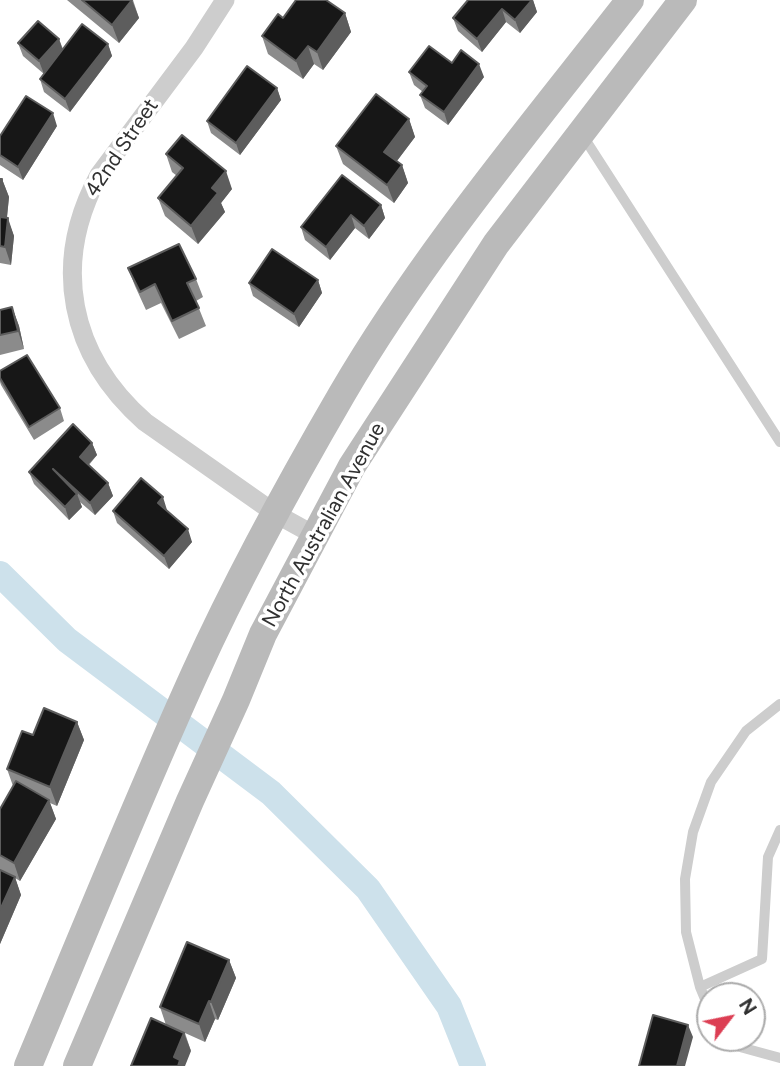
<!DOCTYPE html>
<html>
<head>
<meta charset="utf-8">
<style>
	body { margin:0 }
	#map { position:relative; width:780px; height:1066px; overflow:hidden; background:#fff; font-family:Figtree,sans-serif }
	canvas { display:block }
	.north { position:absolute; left:696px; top:982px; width:70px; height:70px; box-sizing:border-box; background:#fff; border:2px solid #acacac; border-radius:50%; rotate:58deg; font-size:19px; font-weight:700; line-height:28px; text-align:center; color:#303030 }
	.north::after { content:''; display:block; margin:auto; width:24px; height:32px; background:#dc3e53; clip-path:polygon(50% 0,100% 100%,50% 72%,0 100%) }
</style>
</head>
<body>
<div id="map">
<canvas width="780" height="1066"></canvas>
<div class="north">N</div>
</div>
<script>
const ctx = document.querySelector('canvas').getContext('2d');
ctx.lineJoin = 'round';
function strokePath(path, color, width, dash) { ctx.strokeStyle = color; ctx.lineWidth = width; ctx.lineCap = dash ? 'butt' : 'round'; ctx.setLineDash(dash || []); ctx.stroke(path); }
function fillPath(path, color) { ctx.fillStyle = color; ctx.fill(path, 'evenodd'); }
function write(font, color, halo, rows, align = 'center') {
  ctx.font = font + ' Figtree,sans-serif'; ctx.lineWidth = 7; ctx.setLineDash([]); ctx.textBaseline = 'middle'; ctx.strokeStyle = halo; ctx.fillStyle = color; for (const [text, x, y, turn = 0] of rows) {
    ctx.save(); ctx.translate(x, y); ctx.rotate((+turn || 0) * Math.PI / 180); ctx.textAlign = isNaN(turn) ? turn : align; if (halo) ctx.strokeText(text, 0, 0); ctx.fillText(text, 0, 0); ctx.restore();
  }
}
strokePath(new Path2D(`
	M0,574L67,640L271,793L368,889L449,1006L473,1066`), '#cde1eb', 26);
strokePath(new Path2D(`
	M583,136L780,442
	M700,987L762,959L768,857L780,830
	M710,1011L700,987L686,932L685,879L693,832L711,782L746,731L780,704
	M731,1038L740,1047L780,1058`), '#cdcdcd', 10);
strokePath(new Path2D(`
	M225,0L194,48L99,175C51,264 69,355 145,422L276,514L316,536`), '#cdcdcd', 19);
strokePath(new Path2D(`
	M28,1066C83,935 136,803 195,673C238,578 289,485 342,394C423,255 531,127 630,0
	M77,1066L190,801L236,700L263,634L352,466L496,244L683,0`), '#bababa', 28);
fillPath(new Path2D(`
	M67,0H133L139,18L119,43Z
	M533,0L537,12L520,33L506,22L482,52L458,31L453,18Z
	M345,13L351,32L323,70L314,64L303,79L268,54L262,36L283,18Z
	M59,39L63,49L108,44L112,56L70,112L44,92L40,79L44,74L23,56L18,43Z
	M409,72L484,77L448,125L425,108L420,95L423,92L414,85Z
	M277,88L281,100L240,155L211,133L207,121Z
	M409,119L415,137L397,161L402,165L408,183L394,203L343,164L336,146Z
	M57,126L23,180L0,165V136Z
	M166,154L232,189L221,203L225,212L198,244L165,216L158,198L177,176L172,172Z
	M0,179H2L9,197L7,218L14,236L11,265L0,263Z
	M381,205L385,218L369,239L355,228L330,260L305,240L301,227Z
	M128,268L196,279L203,297L196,301L206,326L179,339L161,303L146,310L135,286Z
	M318,280L322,293L299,327L253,296L249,283Z
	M12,307L19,326L24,349L0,355V310Z
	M0,371L60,408L64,421L34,440L1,385L0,382Z
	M92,443L97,455L89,465L108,483L113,496L95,515L80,502L82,507L69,520L34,484L29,472Z
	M167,510V511L192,542L169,569L117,523L113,511Z
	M77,722L84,740L57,806L50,803L56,819L20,881L15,878L21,895L0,944V809L13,786L7,769L33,735Z
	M229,960L236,978L218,1020L215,1019L205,1042L185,1033L191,1051L166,1025L160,1007Z`), '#8b8b8b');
fillPath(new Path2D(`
	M132,0L139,18L119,43L112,25Z
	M533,0L537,12L520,33L515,20Z
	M502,9L506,22L482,52L477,39Z
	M345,13L351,32L323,70L317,52Z
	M59,39L63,51L44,74L39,61Z
	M108,44L112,56L70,112L65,99Z
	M308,46L314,64L303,79L296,61Z
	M479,64L484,77L448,125L444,112Z
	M277,88L281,100L240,155L236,143Z
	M53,113L57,126L23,180L18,167Z
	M409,119L415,137L390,170L384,152Z
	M402,165L408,183L394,203L387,185Z
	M226,171L232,189L221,203L225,212L198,244L191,226L212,188Z
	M2,179L9,197L5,235L0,222V200Z
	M381,205L385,218L369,239L364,226Z
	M351,215L355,228L330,260L326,247Z
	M8,218L14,236L11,265L5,247Z
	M318,280L322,293L299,327L294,314Z
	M12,307L19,326L24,349L18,331Z
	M92,443L97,455L84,469L80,457Z
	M108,483L113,496L95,515L90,503Z
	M77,494L82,507L69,520L65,507Z
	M163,497L167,510L162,516L158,503Z
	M188,529L192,542L169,569L164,556Z
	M77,722L84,740L57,806L50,787Z
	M49,800L56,819L20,881L14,863Z
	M15,877L21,895L0,944V910Z
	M229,960L236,978L218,1020L211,1002Z
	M209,1001L215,1019L205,1042L199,1024Z
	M688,1025L693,1037L685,1066H677Z
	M184,1033L191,1051L185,1066H178L174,1057Z`), '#5d5d5d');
const building = new Path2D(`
	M82,0H132L112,25Z
	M296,0H326L345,13L317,52L308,46L296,61L262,36L278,14L283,18Z
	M468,0H532L515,20L502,9L477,39L453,18Z
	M38,21L59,39L39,61L18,43Z
	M82,24L108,44L65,99L40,79Z
	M429,46L452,63L461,50L479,64L444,112L420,95L427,86L409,72Z
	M247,66L277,88L236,143L207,121Z
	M376,94L409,119L384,152L402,165L387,185L336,146Z
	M26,96L53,113L18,167L0,155V136Z
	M182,135L226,171L212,188L218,193L191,226L158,198L183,168L166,154Z
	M342,175L381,205L364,226L351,215L326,247L301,227Z
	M0,179H2L0,200Z
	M0,217L8,218L5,247L0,246Z
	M179,244L196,279L187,283L199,308L172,321L155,284L140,292L128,268Z
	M272,249L318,280L294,314L249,283Z
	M12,307L18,331L0,335V310Z
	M27,355L60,408L29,427L0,378V371Z
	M73,424L92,443L80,457L108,483L90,503L53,469L77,494L65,507L29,472Z
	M141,478L163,497L158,503L188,529L164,556L113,511Z
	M44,708L77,722L50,787L7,769L22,731L33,735Z
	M16,781L49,800L14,863L0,855V809Z
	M0,870L15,877L0,910Z
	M187,942L229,960L211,1002L209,1001L199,1024L160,1007Z
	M653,1015L688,1025L677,1066H639Z
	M151,1018L184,1033L174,1057L180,1060L178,1066H131Z`);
fillPath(building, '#171717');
strokePath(building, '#5d5d5d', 2);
write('21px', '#303030', '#fff', [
	["42nd Street",122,148,-56],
	["North Australian Avenue",324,525,-61]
]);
</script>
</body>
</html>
